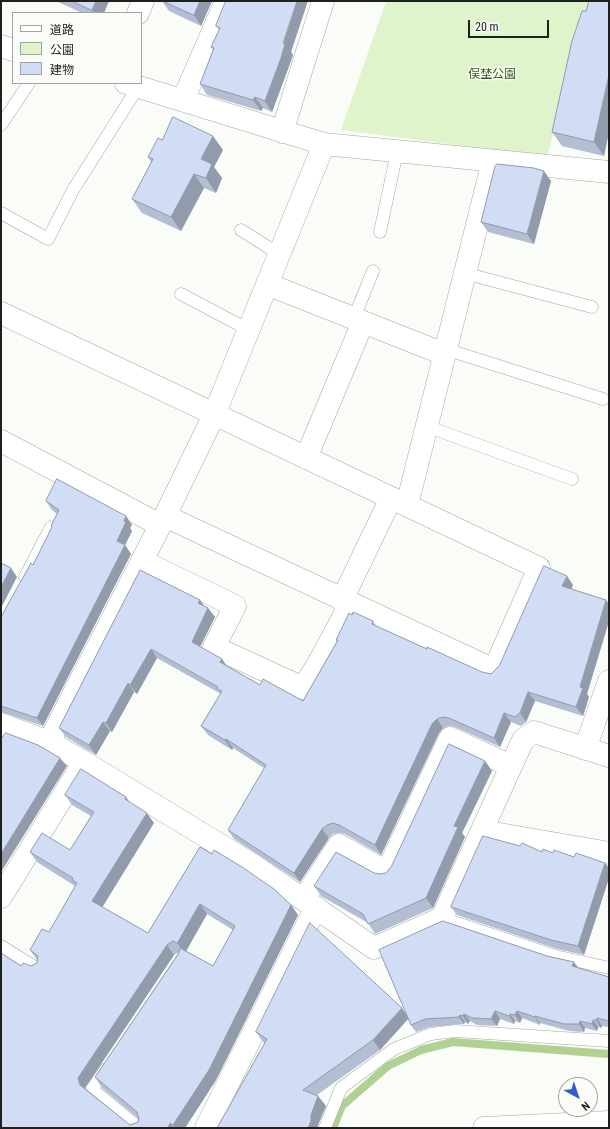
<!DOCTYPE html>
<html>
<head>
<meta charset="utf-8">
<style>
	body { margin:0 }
	#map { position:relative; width:610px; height:1129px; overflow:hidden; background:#f9fcf7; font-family:"Roboto Condensed","Noto Sans JP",sans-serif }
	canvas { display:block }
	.frame { position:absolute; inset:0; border:2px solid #1f201e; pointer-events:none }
	.legend { position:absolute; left:12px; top:12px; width:130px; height:72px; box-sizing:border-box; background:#f9fcf7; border:1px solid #a2a4a0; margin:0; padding:5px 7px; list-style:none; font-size:12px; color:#1f201e }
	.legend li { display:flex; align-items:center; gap:8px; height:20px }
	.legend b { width:20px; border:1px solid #a2a4a0 }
	.north { position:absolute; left:558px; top:1077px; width:40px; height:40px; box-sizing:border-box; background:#f9fcf7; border:1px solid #a2a4a0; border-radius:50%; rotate:140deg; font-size:11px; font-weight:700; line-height:16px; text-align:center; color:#1f201e }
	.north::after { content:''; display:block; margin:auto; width:14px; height:18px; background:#325bcb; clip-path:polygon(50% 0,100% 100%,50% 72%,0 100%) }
	.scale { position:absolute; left:468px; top:20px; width:81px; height:18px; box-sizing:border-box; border:2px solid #1f201e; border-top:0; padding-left:5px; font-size:12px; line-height:14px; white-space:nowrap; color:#1f201e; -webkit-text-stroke:3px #f9fcf7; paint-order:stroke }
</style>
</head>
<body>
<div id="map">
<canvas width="610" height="1129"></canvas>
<div class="frame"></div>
<ul class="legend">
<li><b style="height:5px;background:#fff"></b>道路</li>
<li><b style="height:11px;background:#dff4cb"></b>公園</li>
<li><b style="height:11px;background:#d1ddf5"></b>建物</li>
</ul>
<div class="north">N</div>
<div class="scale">20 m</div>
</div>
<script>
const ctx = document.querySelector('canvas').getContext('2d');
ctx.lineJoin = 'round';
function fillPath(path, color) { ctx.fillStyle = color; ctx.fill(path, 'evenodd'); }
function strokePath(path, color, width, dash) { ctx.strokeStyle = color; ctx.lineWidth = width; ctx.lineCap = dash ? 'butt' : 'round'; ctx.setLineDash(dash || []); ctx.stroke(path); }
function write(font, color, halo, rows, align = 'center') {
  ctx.font = font + ' "Roboto Condensed","Noto Sans JP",sans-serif'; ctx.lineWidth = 3; ctx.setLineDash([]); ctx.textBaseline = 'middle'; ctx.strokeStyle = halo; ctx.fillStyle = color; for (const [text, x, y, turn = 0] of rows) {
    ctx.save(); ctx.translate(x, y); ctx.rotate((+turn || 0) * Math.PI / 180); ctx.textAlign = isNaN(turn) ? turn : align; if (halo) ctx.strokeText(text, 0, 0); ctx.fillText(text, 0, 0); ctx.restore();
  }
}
fillPath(new Path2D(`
	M386,1H589L547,157L341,130Z`), '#dff4cb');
strokePath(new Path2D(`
	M333,1128L342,1106L388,1066L421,1050L453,1042L609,1054`), '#b1d193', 8);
const service = new Path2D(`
	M1,125L29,83
	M1,213L48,239L73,190L138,87
	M241,230L279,254
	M380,232L397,152
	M464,273L592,307
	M181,294L249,330
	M354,318L373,271
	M445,349L603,399
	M426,426L572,479
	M25,577L51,527
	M442,918L555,956L609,968
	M1,946L38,969
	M106,1069L92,1089L139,1128
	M325,1128L341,1088L394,1049L431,1034L455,1031L609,1041`);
const minor = new Path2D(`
	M138,13L143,1
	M1,46L13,50
	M126,83L324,144L609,172
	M183,100L226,1
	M282,132L323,1
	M267,284L444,354
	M1,313L539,568L494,670L165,516
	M1,441L160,525
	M306,458L363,322
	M407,505L493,161
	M142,561L235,606L214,647L303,688L318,664L351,603
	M342,600L391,498
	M1,724L49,742L84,762L256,867L374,948L442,918L523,740L534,732L609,756
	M49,742L165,516L214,415L324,144
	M585,749L609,681
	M482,831L609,853
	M1,897L84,762
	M304,899L339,845L387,872L450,738L511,766
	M206,1128L316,907
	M484,1128L609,1122`);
strokePath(service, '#a4a6a2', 13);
strokePath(minor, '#a4a6a2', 23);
strokePath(service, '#fff', 12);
strokePath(minor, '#fff', 22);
fillPath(new Path2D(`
	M56,1H109L104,13H82Z
	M162,1H212L201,26L169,11Z
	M609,1V132L604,156L562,146L552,132L586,11Z
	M216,26L291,52L293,55L288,69L272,112L263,108L261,111L207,95L200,84L213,50L211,47L219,30Z
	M162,140L223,150L214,167L222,178L216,193L204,188L181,231L142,213L132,199L151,162L148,157Z
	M551,181L534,244L488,232L481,222Z
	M46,501L126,516L132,525L130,528L132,531L125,545L131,554L43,726L1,712V617L33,565L52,528L51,526L57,514L52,510Z
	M573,585L571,589L606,600L609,604V621L587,694L589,697L583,716L535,701L526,722L521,726L511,722L500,747L455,727L449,726L443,728L439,733L381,855L345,834L339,833L333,834L329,838L300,882L234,839L228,830L264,768L233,748L232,750L208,735L201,726L221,694L157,658L137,694L134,692L112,732L110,731L96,755L66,737L59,728L200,600L204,606L208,608L215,617L200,647L222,659L227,666L260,685L303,701L337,641L336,640L352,615L373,621L376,626L427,649L482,672L491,674L499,666Z
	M485,761L492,771L462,833L465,837L433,908L375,934L368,923L321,896L314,886L374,873L380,874L386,873Z
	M65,795L131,803L154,823L102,907L148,933L200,847L291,905L298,915L216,1080L185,1128H1L21,966H31L37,963V960L30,950L49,932L75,886L37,862L30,852L70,850L91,816L72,805ZM207,914L233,930L213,966L186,951ZM179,952L95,1077L102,1088L139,1119L138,1122L130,1125L85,1088L174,955Z
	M553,853L574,857L605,863L609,868V878L584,955L557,949L457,915L451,907Z
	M547,956L574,962L578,968L609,977V1027L602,1026L601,1028L598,1027L597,1031L585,1028L584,1032L569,1031L540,1023V1025L522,1018L520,1023L515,1021L514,1024L500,1019L497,1026L477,1025L470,1021L468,1024L465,1022L464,1024L430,1027L416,1032L411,1025L408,1019L380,1050L317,1095L318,1096L326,1106L318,1125V1128H217L265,1043L263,1042L256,1032L407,1016Z`), '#b4bed3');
fillPath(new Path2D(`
	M96,1H109L104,13H94L92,10Z
	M200,1H212L201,26L194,15Z
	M297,1H308L291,52L293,55L288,69L272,112L265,101Z
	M609,75V132L604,156L594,142Z
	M255,97L263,108L261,111L253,100Z
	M213,136L223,150L214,167L222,178L216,193L206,178L201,159Z
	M544,171L551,181L534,244L527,234Z
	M194,174L204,188L181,231L171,217Z
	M126,516L132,525L130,528L132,531L125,545L131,554L43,726L37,718L117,541L124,521Z
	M11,568L17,577L1,608V587Z
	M567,576L573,585L569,595L562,586Z
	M200,600L206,609L198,603Z
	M606,600L609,604V621L587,694L589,697L583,716L576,707L580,687Z
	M208,608L215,617L198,651L192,642Z
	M151,649L157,658L137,694L130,685Z
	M222,659L228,668L220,662Z
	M128,683L134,692L112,732L106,723Z
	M528,692L535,701L526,722L520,713Z
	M504,713L511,722L500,747L494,738Z
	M437,719L443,728L439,733L381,855L375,845L432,724Z
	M103,722L110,731L96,755L89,745Z
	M226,739L233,748L232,750L225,740Z
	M60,758L67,766L1,872V854Z
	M485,761L492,771L462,833L465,837L433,908L426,898L454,826Z
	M126,797L133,807L125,799Z
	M147,813L154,823L100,911L92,901Z
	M322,829L329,838L300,882L294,873Z
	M605,863L609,868V878L584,955L578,946Z
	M200,904L207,914L185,953L177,943Z
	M291,905L298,915L216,1080L185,1128H175L173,1125Z
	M167,945L174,955L85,1088L87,1095L80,1085L78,1078Z
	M574,962L579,969L572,966Z
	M402,1008L409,1018L380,1050L373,1040Z
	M495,1011L500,1019L497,1026L491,1019Z
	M517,1011L522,1018L520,1023L515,1015Z
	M464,1014L470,1021L468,1024L463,1016Z
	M510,1014L515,1021L514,1024L509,1016Z
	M460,1015L465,1022L464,1024L459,1017Z
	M535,1016L540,1023V1025L535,1017Z
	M597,1018L602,1026L601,1028L596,1020Z
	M593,1020L598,1027L597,1031L592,1024Z
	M580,1021L585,1028L584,1032L579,1024Z
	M318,1096L326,1106L318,1125V1128H308L311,1115Z
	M170,1123L174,1128H168Z`), '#929bac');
const building = new Path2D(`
	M72,1H96L92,10Z
	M163,1H200L194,15Z
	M226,1H297L283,43L285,44L281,58L265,101L255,97L253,100L200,84L214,48L211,47L220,28L216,26Z
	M589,1H609V75L594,142L552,132L572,41L582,11H586Z
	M173,117L213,136L201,159L212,164L206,178L194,174L171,217L132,199L153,159L148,157L158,138L162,140Z
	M497,164L534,168L544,171L527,234L481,222L495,166Z
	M57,479L126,516L124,521L126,522L117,541L125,545L37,718L1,706V617L31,563L33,565L52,527L51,526L59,510L46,501Z
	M1,563L11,568L1,587Z
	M544,566L567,576L562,586L606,600L580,687L583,688L576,707L528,692L520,713L515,717L504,713L494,738L449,718L443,717L437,719L432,724L375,845L339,825L333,823L327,825L322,829L294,873L228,830L266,765L226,739L225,740L201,726L222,691L217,689L218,687L151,649L130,685L128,683L106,723L103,722L89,745L59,728L140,570L200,600L198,603L208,608L192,642L222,659L220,662L260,685L263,679L303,701L338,640H336L349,613L352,615L353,612L373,621L372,624L427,649V647L482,672L491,674L499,666Z
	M6,733L38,745L60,758L1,854V739Z
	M449,744L485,761L454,826L458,827L426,898L368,924L363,914L314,886L336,852L374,873L380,874L386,873L391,867Z
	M81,769L126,797L125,799L147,813L92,901L148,933L200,847L212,854L214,850L242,867L274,889L291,905L209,1070L173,1125L170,1123L168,1128H1V953L21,966L23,963L31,966L37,963L38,956L30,950L42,929L49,932L77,883L72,880L73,878L30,852L42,833L70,850L94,812L65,795ZM200,904L235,926L213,966L180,948L179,953L95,1077L137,1112L139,1119L138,1122L130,1125L80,1085L78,1078L167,945L173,941L177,943Z
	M483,836L520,846L522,843L542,852L543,849L553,853L554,850L574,857L576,853L605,863L578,946L551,940L451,907Z
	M443,921L547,956L574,962L572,966L609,977V1021L597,1018L596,1020H593L592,1024L580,1021L579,1024H564L535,1016V1017L517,1011L515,1015L510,1014L509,1016L495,1011L491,1019L472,1018L464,1014L463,1016L460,1015L459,1017L425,1019L411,1025L379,950Z
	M310,923L402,1008L373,1040L303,1090L318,1096L311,1115V1121L308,1128H217L267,1039L256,1032Z`);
fillPath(building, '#d1ddf5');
strokePath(building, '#929bac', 1);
write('12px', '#3c5919', '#f9fcf7', [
	["俣埜公園",492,75]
]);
</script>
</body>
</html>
